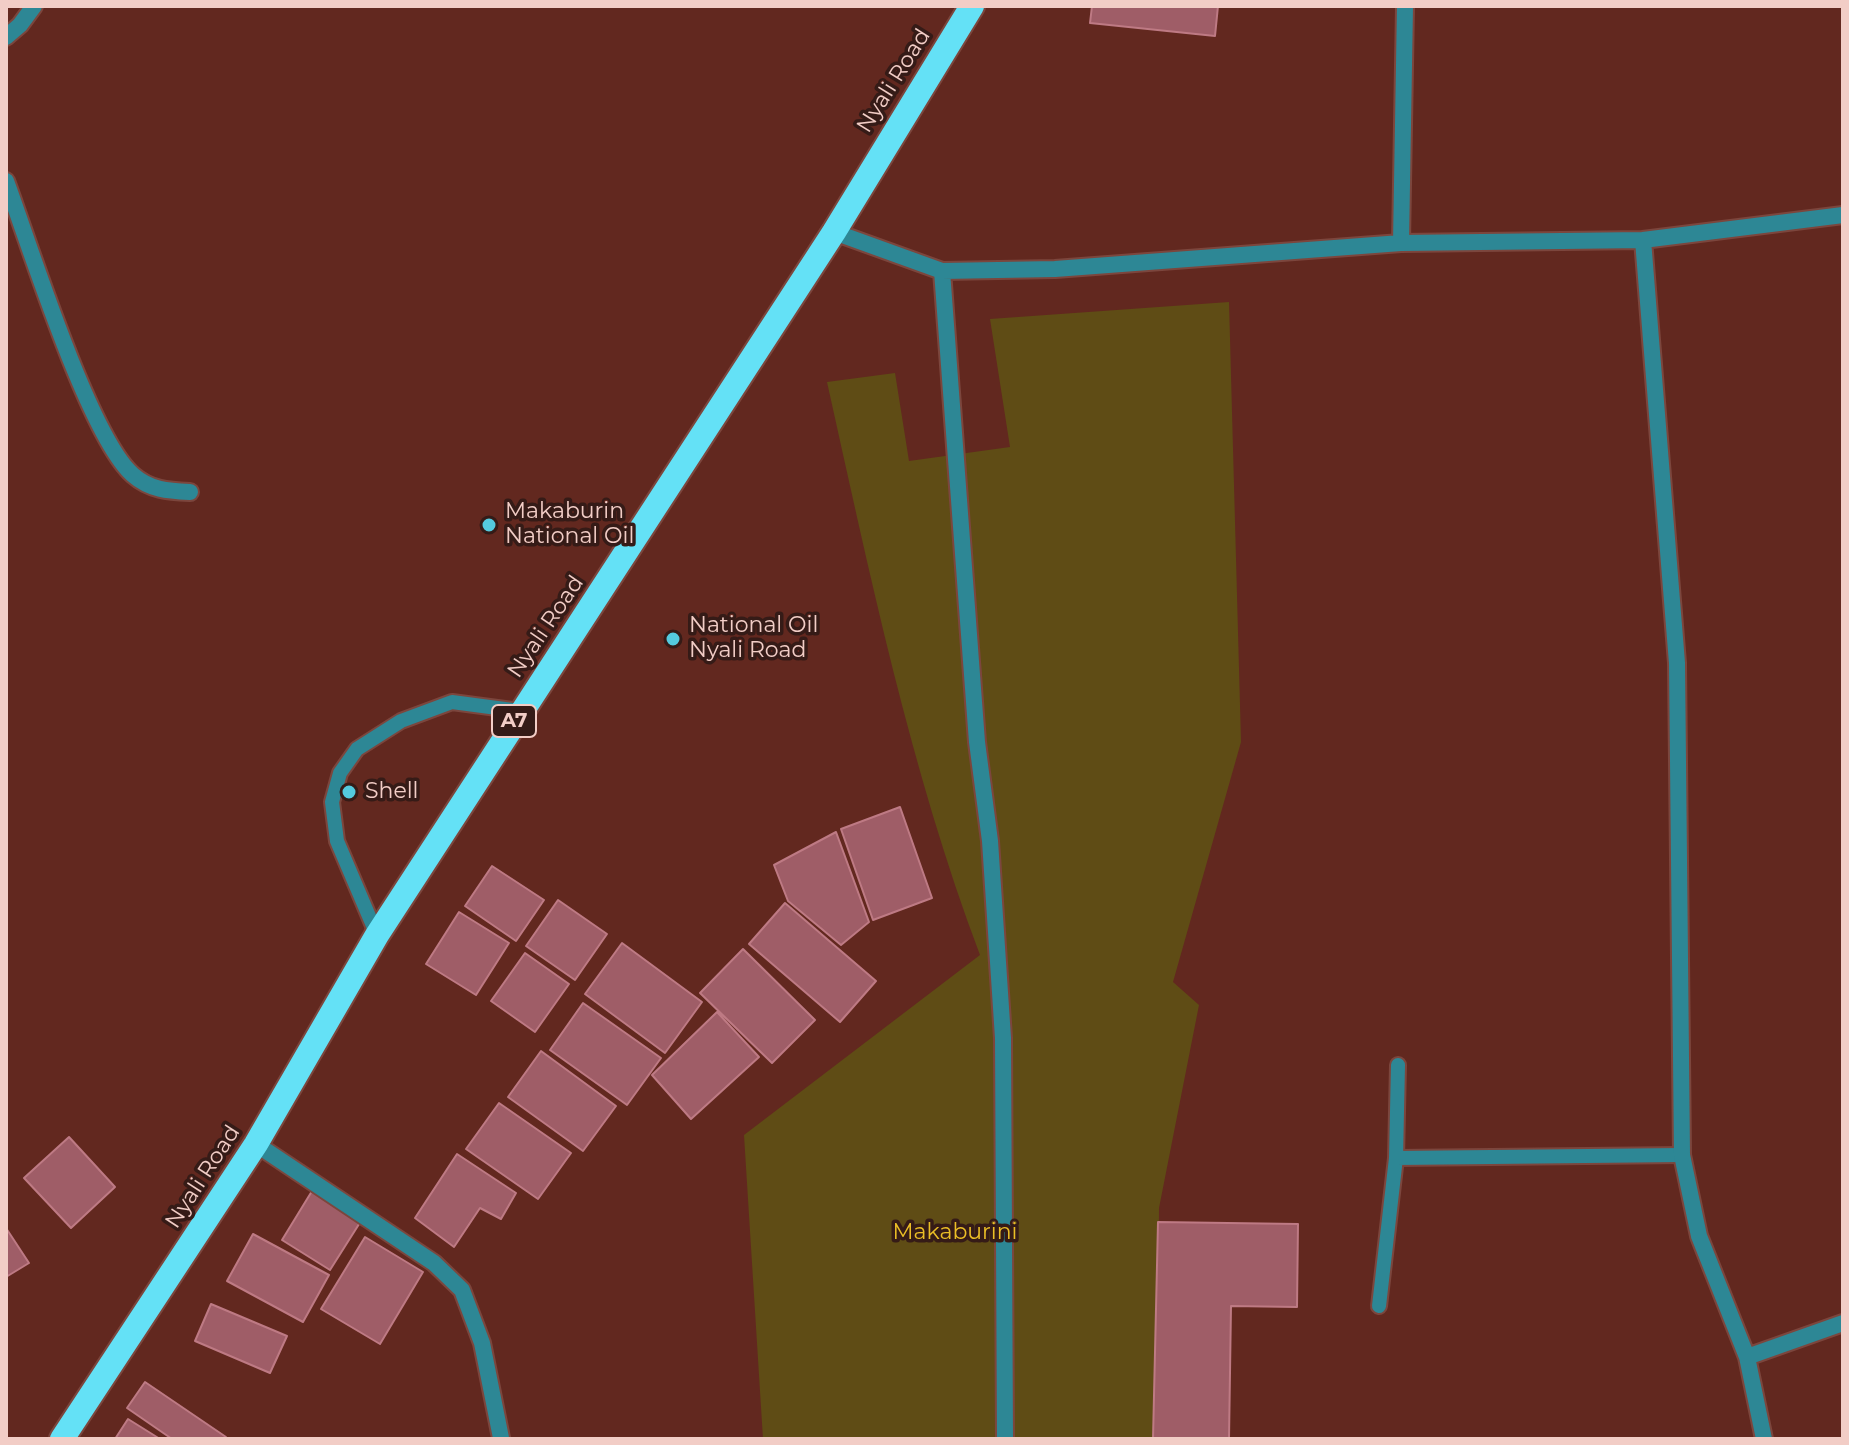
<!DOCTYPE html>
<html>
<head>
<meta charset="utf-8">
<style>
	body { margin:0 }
	#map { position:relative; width:1849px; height:1445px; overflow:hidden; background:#62281f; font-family:Montserrat,sans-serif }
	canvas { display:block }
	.frame { position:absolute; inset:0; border:8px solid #f2cdc6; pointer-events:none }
</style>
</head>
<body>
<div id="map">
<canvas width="1849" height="1445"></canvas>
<div class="frame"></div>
</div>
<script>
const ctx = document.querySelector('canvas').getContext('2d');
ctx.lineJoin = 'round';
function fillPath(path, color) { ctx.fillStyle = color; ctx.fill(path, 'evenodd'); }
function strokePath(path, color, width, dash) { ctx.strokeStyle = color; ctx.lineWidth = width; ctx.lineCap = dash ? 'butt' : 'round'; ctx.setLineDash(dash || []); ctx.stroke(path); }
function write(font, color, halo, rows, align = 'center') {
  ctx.font = font + ' Montserrat,sans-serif'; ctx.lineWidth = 7; ctx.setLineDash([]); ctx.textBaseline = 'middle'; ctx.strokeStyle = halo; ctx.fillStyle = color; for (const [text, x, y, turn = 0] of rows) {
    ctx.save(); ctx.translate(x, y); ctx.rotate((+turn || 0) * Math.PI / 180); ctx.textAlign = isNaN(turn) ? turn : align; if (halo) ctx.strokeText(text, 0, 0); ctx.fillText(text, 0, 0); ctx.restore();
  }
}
fillPath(new Path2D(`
	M1229,302L1241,742L1173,982L1199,1005L1159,1208L1158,1439H763L744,1135L980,955C910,769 870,575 827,382L895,373L909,461L1010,447L990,319Z`), '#5f4c15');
const building = new Path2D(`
	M1092,6H1218L1215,36L1090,23Z
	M900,807L932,898L873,920L841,829Z
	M836,832L869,922L841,945L788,901L774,865Z
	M492,866L544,900L516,941L465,906Z
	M558,900L607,934L575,980L526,946Z
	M785,903L876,981L840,1022L749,944Z
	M459,912L509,943L476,995L426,964Z
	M622,943L702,1002L665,1053L585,994Z
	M743,949L815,1020L772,1063L700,993Z
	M525,953L569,984L535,1032L491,1001Z
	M583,1003L661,1058L627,1105L550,1050Z
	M717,1012L759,1057L691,1119L652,1075Z
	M541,1051L616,1106L583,1151L508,1097Z
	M499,1103L571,1153L538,1199L466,1149Z
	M69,1137L115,1187L71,1228L24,1178Z
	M457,1154L516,1193L501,1219L480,1208L454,1247L415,1218Z
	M312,1191L361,1221L330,1270L282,1240Z
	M1158,1222L1298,1224L1297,1307L1231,1306L1229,1439H1153Z
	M6,1228L29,1263L6,1277Z
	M253,1234L329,1275L303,1322L227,1281Z
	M365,1237L423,1272L380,1344L321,1309Z
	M211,1304L287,1336L270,1373L195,1341Z
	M145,1382L226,1437L224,1439H172L127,1408Z
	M128,1419L160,1439H115Z`);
fillPath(building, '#9f5d67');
strokePath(building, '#be7a84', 2);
const lane = new Path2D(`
	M377,935L337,841L332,802L340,773L357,749L401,721L452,702L520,711
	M1396,1158L1682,1155
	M1379,1306L1396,1158L1398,1065`);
const street = new Path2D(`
	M6,37L20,25L34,6
	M6,181C29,243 89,437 133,475C150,490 168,491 190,492
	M834,232L942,271L1055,269L1401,243L1643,240L1677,663L1682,1155L1699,1236L1747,1357L1764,1439
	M1643,240L1843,215
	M1401,243L1405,6
	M942,271L977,742L990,841L1003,1038L1005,1439
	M256,1144L434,1263L462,1290L482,1343L501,1438
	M1747,1357L1843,1323`);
const highway = new Path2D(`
	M62,1439L256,1144L377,935L834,232L972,6`);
strokePath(lane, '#7c463d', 18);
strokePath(street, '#7c463d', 20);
strokePath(highway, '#7c463d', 28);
strokePath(lane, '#2d8795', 14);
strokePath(street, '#2d8795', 16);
strokePath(highway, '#64e1f6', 24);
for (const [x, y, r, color] of [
	[489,525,8,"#54cade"],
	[673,639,8,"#54cade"],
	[349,792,8,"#54cade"]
]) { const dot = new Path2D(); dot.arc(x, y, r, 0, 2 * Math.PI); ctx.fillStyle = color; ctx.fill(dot); strokePath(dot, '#351b17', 3); }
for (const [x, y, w] of [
	[514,721,44]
]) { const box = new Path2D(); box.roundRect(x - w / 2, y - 16, w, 32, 6); ctx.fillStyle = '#351b17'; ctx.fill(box); strokePath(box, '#f2cdc6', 2); }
write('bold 20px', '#f2cdc6', null, [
	["A7",514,721]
]);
write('22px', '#f2cdc6', '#351b17', [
	["Nyali Road",894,81,-58],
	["Nyali Road",546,627,-56],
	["Nyali Road",203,1177,-57]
]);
write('22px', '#f2cdc6', '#351b17', [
	["Makaburin",505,512],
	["National Oil",505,537],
	["National Oil",689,626],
	["Nyali Road",689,651],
	["Shell",365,792]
], 'left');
write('22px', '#ebbe26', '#351b17', [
	["Makaburini",955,1233]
]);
</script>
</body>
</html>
